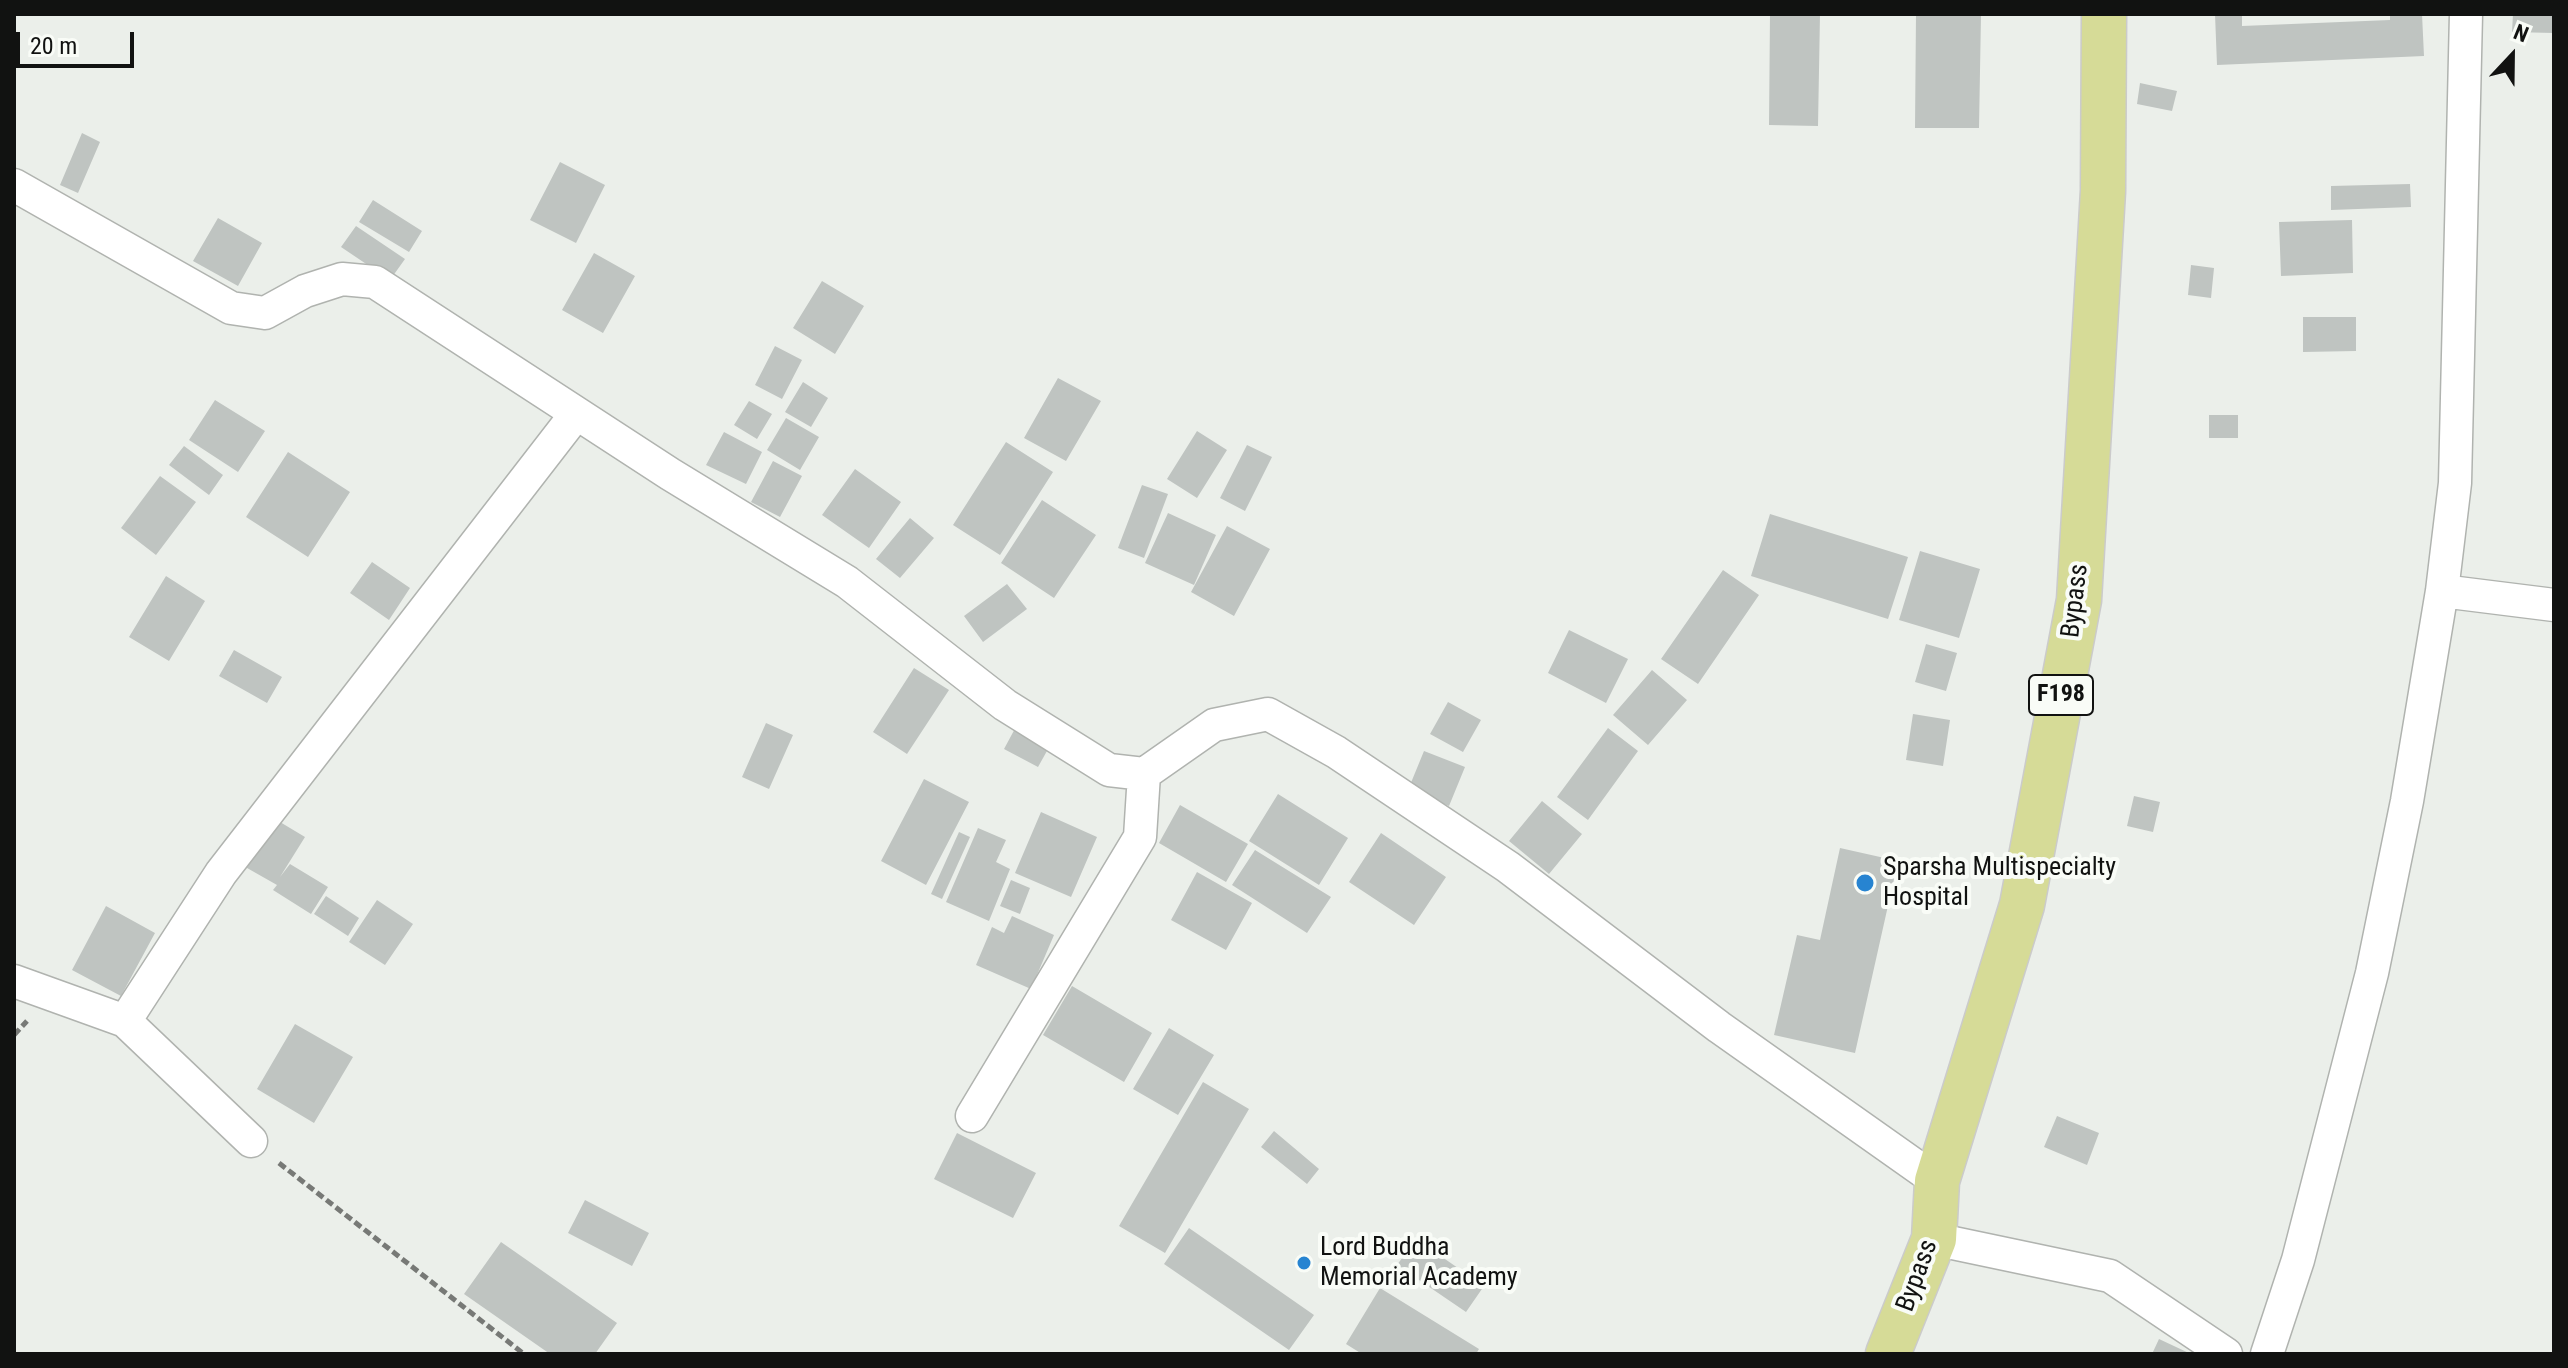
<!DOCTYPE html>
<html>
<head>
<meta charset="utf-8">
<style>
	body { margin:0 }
	#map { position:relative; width:2568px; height:1368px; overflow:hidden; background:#ebefea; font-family:"Roboto Condensed",sans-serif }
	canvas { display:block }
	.frame { position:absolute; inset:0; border:16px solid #111211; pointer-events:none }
	.north { position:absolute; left:2472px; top:16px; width:80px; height:80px; -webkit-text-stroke:6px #f9fcf7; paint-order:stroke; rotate:22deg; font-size:22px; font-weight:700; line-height:32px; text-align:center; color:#111211 }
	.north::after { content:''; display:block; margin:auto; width:28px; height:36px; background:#111211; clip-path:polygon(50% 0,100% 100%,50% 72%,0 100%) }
	.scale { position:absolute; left:16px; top:32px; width:118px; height:36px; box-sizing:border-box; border:4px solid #111211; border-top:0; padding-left:10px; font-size:24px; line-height:28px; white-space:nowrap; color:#111211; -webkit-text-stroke:6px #f9fcf7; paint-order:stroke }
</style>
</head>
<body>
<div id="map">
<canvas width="2568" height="1368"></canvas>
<div class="frame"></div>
<div class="north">N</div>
<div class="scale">20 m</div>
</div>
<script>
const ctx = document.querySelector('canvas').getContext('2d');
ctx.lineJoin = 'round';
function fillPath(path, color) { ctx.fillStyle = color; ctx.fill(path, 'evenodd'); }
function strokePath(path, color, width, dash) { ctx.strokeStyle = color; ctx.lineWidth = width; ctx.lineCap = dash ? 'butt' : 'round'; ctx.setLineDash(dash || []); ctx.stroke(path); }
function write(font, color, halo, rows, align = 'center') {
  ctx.font = font + ' "Roboto Condensed",sans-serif'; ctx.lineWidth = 8; ctx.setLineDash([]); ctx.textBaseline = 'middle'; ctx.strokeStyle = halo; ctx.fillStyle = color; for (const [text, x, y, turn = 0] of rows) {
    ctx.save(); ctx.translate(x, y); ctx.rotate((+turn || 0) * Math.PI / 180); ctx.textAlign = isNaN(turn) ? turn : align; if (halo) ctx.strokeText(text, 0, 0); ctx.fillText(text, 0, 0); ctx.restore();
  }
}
fillPath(new Path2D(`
	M1770,14H1820L1818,126L1769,125Z
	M1916,14H1981L1979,128H1915Z
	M2215,14H2242V26L2390,20V14H2422L2424,56L2217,65Z
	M2513,14H2554V33L2512,32Z
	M2140,83L2177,91L2172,111L2137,104Z
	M82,133L100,142L78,193L60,185Z
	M560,162L605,185L576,243L530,220Z
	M2410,184L2411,207L2331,210V186Z
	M373,200L422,231L409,252L359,222Z
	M218,218L262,243L238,286L193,261Z
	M2352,220L2353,273L2281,276L2279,222Z
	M356,226L405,259L390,280L341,247Z
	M594,253L635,276L603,333L562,310Z
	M2191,265L2214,268L2211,298L2188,295Z
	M822,281L864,306L835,354L793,328Z
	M2303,317H2356V351L2303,352Z
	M775,346L802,360L782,399L755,385Z
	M1058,378L1101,401L1066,461L1024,438Z
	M803,382L828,398L811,427L785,412Z
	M215,400L265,431L238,472L189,440Z
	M749,401L772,414L757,439L734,425Z
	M2209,415H2238V438H2209Z
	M786,418L819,437L800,470L767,450Z
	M1197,431L1227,450L1197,498L1167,479Z
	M724,432L762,452L746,484L706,465Z
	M1006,442L1053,472L1000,555L953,525Z
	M1247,445L1272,457L1245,511L1220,498Z
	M184,446L223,475L209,495L169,465Z
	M288,452L350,492L308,557L246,517Z
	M773,461L802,476L780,517L751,502Z
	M855,469L901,502L869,548L822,515Z
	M160,476L196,502L156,555L121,528Z
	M1142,485L1168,494L1144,558L1118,548Z
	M1042,500L1096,535L1054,598L1001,563Z
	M1168,513L1216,535L1194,585L1145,563Z
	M1770,514L1908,557L1888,619L1751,576Z
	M910,518L934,538L900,578L876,559Z
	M1227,526L1270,549L1234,616L1191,592Z
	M1920,551L1980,569L1959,638L1899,620Z
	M372,562L410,588L389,620L350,593Z
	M1723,570L1759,595L1698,684L1661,659Z
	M166,576L205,601L169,661L129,637Z
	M1007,584L1027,609L983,642L964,616Z
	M1569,630L1628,659L1606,703L1548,673Z
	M1926,644L1957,653L1946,691L1915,682Z
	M234,650L282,677L267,703L219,676Z
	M914,668L949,690L907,754L873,732Z
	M1652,670L1687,700L1648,745L1613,715Z
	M1448,702L1481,720L1463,752L1430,734Z
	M1913,714L1950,720L1943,766L1906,760Z
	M766,723L793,735L769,789L742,777Z
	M1018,723L1052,742L1038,767L1004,749Z
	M1608,728L1638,751L1588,820L1557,797Z
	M1424,751L1465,767L1449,806L1408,790Z
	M924,779L969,802L926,885L881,861Z
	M1278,794L1348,838L1319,885L1249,841Z
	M2134,796L2160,802L2153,832L2127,826Z
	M1542,801L1582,834L1549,874L1509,841Z
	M1180,805L1248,844L1226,882L1159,843Z
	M1041,812L1097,837L1071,897L1015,873Z
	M270,816L305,837L280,877L290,864L328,887L311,914L273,890L277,885L240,864Z
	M978,828L1006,840L996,862L1010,869L989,921L946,902Z
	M959,832L970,837L942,899L931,894Z
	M1381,833L1446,877L1414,925L1349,882Z
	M1840,848L1898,861L1855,1053L1774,1035L1797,935L1820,940Z
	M1255,850L1331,897L1307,933L1232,885Z
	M1197,872L1252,903L1226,950L1171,920Z
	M1011,880L1030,888L1020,914L1000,906Z
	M326,896L359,918L348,936L314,914Z
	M377,900L413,924L385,965L349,942Z
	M106,906L155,933L121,996L72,970Z
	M1012,916L1054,935L1031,989L976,965L992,927L1004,933Z
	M1072,986L1152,1033L1124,1082L1043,1035Z
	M295,1024L353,1057L314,1123L257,1089Z
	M1169,1028L1214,1055L1178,1115L1133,1089Z
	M1203,1082L1249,1109L1165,1253L1119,1226Z
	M2057,1116L2099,1133L2087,1165L2044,1147Z
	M1274,1131L1319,1169L1307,1184L1261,1147Z
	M957,1133L1036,1173L1013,1218L934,1179Z
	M585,1200L649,1233L632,1266L568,1233Z
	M1189,1228L1314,1315L1289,1350L1164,1264Z
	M1416,1239L1484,1286L1466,1312L1397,1265Z
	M501,1242L617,1323L595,1354H550L464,1294Z
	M1380,1288L1479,1349L1476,1354H1362L1346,1344Z
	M2159,1339L2191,1354H2152Z`), '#bfc4c1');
const street = new Path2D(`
	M14,185L231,308L265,313L305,291L342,279L375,282L670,474L847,582L1005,705L1109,770L1144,774L1214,725L1268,714L1336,752L1508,867L1719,1027L1937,1181
	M2442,591L2554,605
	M14,981L125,1021
	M972,1116L1140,837L1144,774
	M251,1141L125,1021L221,873L576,414
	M1934,1239L2110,1276L2226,1354
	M2267,1354L2298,1260L2372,973L2407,801L2442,591L2455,483L2466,14`);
const primary = new Path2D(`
	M1888,1354L1934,1239L1937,1181L2022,905L2079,600L2103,191L2104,14`);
strokePath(street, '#b0b3af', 35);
strokePath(primary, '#cbcbcb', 47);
strokePath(new Path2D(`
	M14,1035L27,1021
	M279,1163L524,1354`), '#777976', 5, [8, 4]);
strokePath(street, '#fff', 32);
strokePath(primary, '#d6db97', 44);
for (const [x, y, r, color] of [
	[1865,883,10,"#2784d1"],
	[1304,1263,8,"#2784d1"]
]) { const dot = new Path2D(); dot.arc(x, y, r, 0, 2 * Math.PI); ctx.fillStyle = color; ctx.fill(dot); strokePath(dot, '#f9fcf7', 3); }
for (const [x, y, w] of [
	[2061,695,64]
]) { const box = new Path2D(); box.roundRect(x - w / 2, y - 20, w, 40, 6); ctx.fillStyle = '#f9fcf7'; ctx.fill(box); strokePath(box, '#111211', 2); }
write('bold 24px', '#111211', null, [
	["F198",2061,695]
]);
write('26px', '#111211', '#f9fcf7', [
	["Bypass",2076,601,-83],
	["Bypass",1918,1276,-70]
]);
write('26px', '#111211', '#f9fcf7', [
	["Sparsha Multispecialty",1883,868],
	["Hospital",1883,898],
	["Lord Buddha",1320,1248],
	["Memorial Academy",1320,1278]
], 'left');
</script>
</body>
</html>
